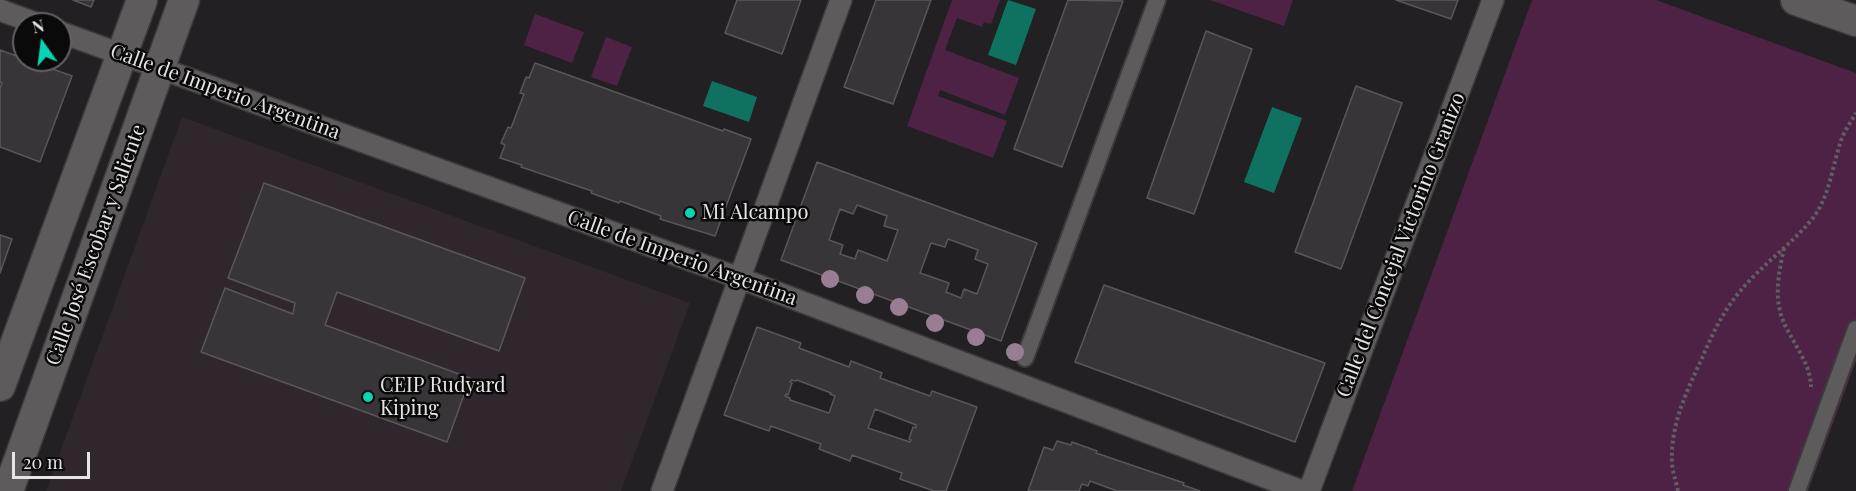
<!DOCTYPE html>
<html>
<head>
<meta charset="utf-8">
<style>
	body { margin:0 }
	#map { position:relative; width:1856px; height:491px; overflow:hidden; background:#222022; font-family:"Playfair Display",serif }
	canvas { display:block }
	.north { position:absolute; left:12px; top:12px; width:60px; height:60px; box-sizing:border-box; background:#0b0a0b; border:2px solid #636162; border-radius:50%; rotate:346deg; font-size:16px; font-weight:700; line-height:24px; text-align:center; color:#e6e4e5 }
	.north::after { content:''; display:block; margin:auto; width:21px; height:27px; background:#06d5b6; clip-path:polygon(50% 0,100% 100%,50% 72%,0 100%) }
	.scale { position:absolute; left:12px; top:452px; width:78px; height:27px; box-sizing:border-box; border:3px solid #e6e4e5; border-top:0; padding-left:8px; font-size:18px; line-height:21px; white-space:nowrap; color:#e6e4e5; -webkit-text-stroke:4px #0b0a0b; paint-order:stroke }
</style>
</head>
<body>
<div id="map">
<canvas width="1856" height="491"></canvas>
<div class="north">N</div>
<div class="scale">20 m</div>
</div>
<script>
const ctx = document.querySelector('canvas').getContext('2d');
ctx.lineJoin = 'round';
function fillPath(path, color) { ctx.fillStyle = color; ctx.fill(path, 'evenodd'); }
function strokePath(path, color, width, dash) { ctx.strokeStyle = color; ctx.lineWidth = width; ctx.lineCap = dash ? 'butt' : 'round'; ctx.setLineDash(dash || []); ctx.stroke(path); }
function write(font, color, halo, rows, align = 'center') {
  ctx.font = font + ' "Playfair Display",serif'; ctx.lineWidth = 5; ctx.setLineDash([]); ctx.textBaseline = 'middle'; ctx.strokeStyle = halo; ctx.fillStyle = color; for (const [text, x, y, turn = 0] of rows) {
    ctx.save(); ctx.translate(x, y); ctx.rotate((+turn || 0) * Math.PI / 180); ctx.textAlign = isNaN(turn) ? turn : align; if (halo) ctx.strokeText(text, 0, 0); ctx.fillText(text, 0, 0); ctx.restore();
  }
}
fillPath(new Path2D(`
	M182,117L690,303L621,491H46Z`), '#2f272d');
fillPath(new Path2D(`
	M952,0H1000L991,24L984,22L982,27L957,18L945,50L1019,78L1005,115L940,90L938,96L1007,121L993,158L907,126Z
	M1210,0H1293L1284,26Z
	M1532,0H1656L1856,73V361L1808,491H1352Z
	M535,14L584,32L572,63L524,45Z
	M606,37L632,47L617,86L591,77Z`), '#4d2245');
fillPath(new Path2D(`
	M1008,0L1036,9L1016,65L988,55Z
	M712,81L757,97L749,122L703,106Z
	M1272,107L1302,118L1274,193L1244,182Z`), '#0f7261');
const building = new Path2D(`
	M73,0H94L91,7Z
	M737,0H801L782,54L725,33Z
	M876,0H931L893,104L844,87Z
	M1068,0L1123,1L1062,167L1014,149Z
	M1396,0H1458L1451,19Z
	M1206,31L1252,49L1194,214L1147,198Z
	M0,50L72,76L40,162L0,147V88L2,83L0,82Z
	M535,63L723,131L724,129L751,139L715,236L660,219L661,216L620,201L619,203L591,193L592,191L521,167L522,165L500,158L505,145L501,143L508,127L511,128L524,94L520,93L526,77L529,78Z
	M1356,86L1402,103L1341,269L1295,252Z
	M817,162L1037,243L1001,341L781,260ZM857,205L887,216L884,226L898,230L887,261L858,250L855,259L840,254L843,245L829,240L840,209L853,214ZM948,239L978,250L975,259L988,264L977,294L964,289L961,298L946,292L949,283L920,273L931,243L945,247Z
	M264,183L525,278L499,351L337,292L325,325L470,378L447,442L201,352L225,288L293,314L295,303L228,278Z
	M0,235L12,239L0,273Z
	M1104,285L1325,363L1295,442L1075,362Z
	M757,327L801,343L799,348L849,367L851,361L882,373L880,378L930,396L932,391L977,407L946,491H934L900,479L902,473L852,455L850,461L819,449L821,444L771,426L769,431L724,415ZM791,380L796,381L797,380L831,393L830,394L835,396L829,413L790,400V398L785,396L786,394L788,395L792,383L790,382ZM875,409L916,425V428L913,427L909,439L911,440L910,442L868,428Z
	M1057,441L1071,445L1072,442L1097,451L1096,453L1184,483L1183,485L1200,491H1117L1090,481L1088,486L1082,484L1079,491H1028L1044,447L1053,450Z`);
fillPath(building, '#373537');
strokePath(building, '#5a5759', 1.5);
const pedestrian = new Path2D(`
	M1025,358L1157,0
	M1797,491L1856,329`);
const minor = new Path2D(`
	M0,10L38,24
	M60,32L739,278L1302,491
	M662,491L841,0
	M1309,491L1493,0`);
const secondary = new Path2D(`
	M1796,0L1856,21
	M0,386L142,0
	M8,491L184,0`);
strokePath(pedestrian, '#3c3a3b', 20);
strokePath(minor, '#3c3a3b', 24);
strokePath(secondary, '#3c3a3b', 33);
strokePath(new Path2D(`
	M1784,248C1778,277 1772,303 1788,331C1797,348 1811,367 1811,387
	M1678,491C1676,482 1673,473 1672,464C1670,424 1687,391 1703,356C1713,332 1725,308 1742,289C1764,263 1792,244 1813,218C1830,195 1832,167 1841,141C1844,131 1851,122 1856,113`), '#615f61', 4, [3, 3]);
strokePath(pedestrian, '#5e5b5d', 16);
strokePath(minor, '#5e5b5d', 21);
strokePath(secondary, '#5e5b5d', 30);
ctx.fillStyle = '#997e93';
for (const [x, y] of [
	[830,279],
	[865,295],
	[899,307],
	[935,323],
	[976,337],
	[1015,352]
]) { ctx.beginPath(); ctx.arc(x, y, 9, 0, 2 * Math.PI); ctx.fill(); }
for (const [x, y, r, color] of [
	[690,213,6,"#06d5b6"],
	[368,397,6,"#06d5b6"]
]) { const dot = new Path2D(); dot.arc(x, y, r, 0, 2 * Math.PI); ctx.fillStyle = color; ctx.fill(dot); strokePath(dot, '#0b0a0b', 2); }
write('20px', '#e6e4e5', '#0b0a0b', [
	["Calle de Imperio Argentina",225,92,20],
	["Calle José Escobar y Saliente",96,245,-70],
	["Calle del Concejal Victorino Granizo",1401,245,-69],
	["Calle de Imperio Argentina",682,258,20]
]);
write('20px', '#e6e4e5', '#0b0a0b', [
	["Mi Alcampo",702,213],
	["CEIP Rudyard",380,386],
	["Kiping",380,409]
], 'left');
</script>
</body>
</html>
